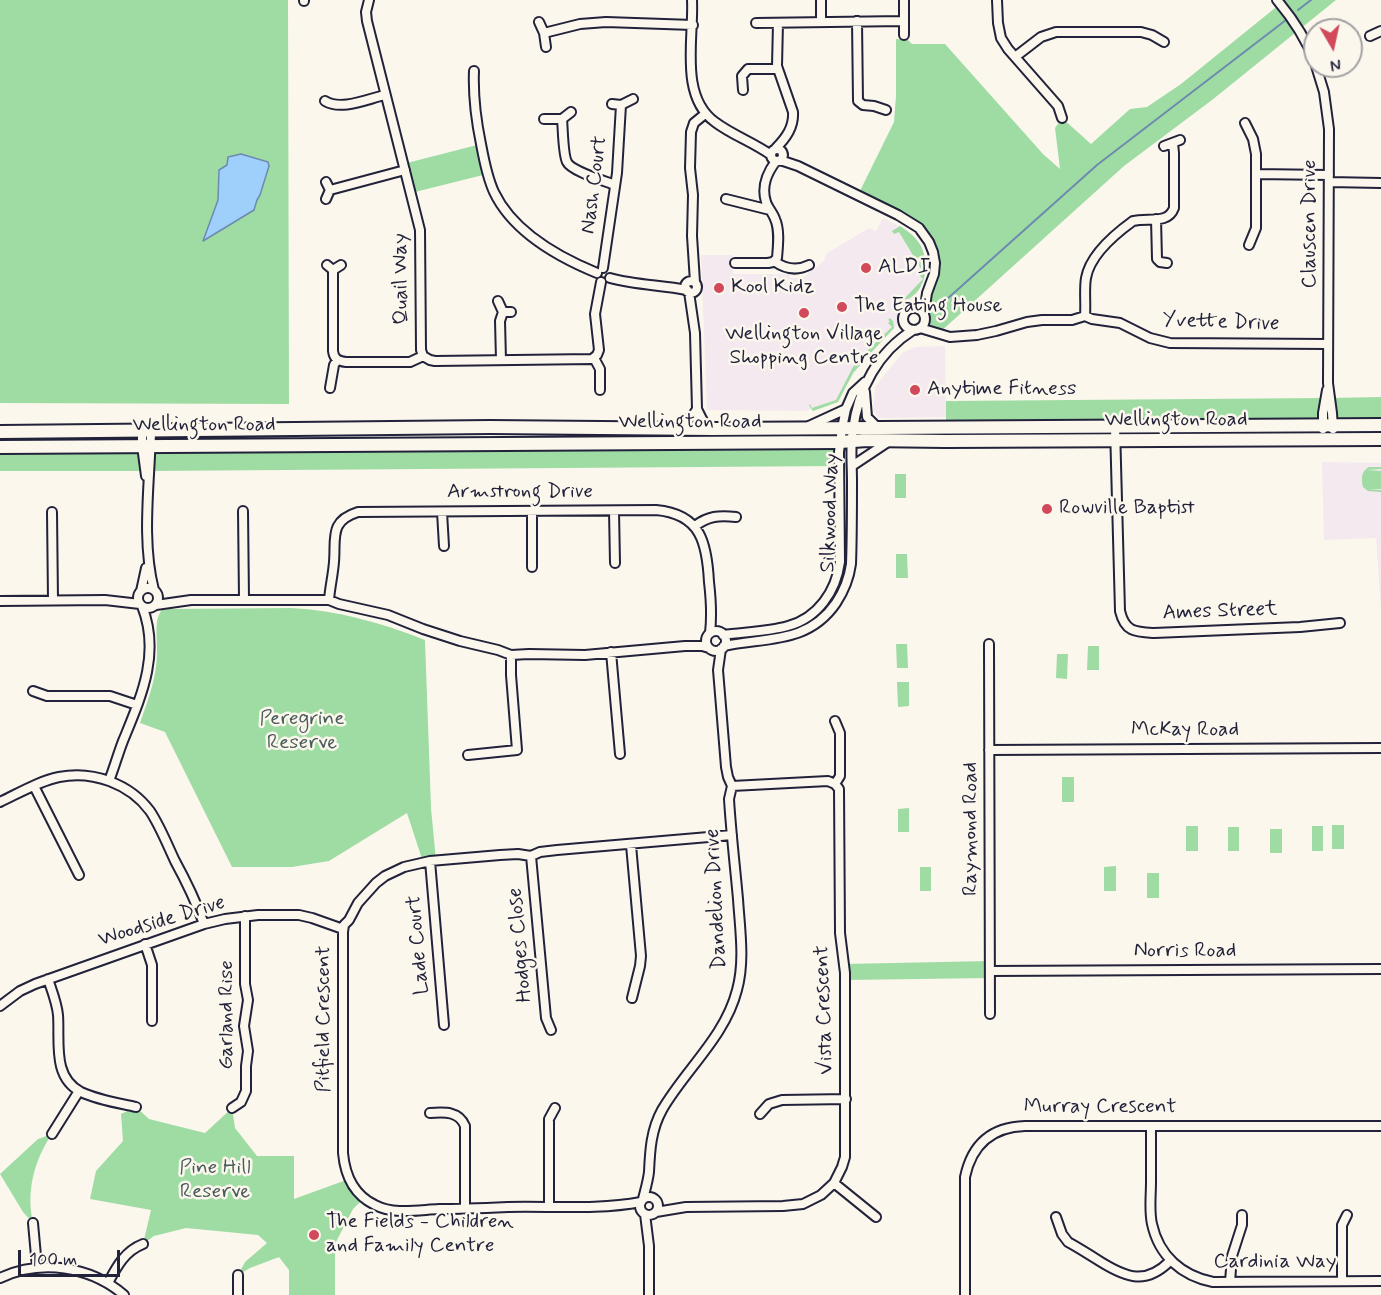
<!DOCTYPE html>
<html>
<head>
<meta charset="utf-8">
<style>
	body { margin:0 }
	#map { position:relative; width:1381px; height:1295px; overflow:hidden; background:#fbf7ec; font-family:Mynerve,sans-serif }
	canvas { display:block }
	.north { position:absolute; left:1303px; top:18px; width:60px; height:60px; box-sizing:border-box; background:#fbf7ec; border:2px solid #a4a2a5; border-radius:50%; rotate:171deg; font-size:16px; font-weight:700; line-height:24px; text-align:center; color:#22223b }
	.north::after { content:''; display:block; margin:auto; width:21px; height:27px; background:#d1495b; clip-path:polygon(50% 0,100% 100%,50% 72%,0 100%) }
	.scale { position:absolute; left:18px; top:1250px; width:102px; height:27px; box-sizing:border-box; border:3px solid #22223b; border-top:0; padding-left:8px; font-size:18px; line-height:21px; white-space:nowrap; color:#22223b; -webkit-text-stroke:4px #fbf7ec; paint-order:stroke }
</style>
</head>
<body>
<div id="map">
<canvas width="1381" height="1295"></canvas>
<div class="north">N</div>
<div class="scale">100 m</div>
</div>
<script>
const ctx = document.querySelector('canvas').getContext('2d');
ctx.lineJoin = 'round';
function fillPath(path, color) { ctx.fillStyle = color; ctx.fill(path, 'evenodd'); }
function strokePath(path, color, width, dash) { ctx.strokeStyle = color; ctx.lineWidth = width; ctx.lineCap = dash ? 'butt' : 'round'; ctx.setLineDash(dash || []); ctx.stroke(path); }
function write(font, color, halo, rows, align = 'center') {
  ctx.font = font + ' Mynerve,sans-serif'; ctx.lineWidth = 5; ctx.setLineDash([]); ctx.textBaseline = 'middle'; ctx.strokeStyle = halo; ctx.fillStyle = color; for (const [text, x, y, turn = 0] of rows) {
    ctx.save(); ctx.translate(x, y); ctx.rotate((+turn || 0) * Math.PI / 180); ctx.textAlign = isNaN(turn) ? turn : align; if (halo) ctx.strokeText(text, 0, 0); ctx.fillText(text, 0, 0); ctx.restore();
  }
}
fillPath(new Path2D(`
	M883,218L905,229L914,237L920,245L925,260V268L923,281L915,298L894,329L862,361L837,401L805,411L707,410L701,255H732L733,274H790V278H802L824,261L826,254L869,228L876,231Z
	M945,346L946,417L878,418L873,410L875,387L902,353L915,347Z
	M1322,462L1381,463V609L1376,538L1324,540Z`), '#f4e9ef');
fillPath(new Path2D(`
	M0,0H288L289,404L0,403Z
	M1277,0H1336L1212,100L1124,166L939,333L925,319L924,315L935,269L923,233L858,195L894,122L896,96V39L908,40L912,44H945L1043,154L1060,169L1055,128L1062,118L1091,144L1130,109L1147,107L1181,84L1280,4Z
	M481,144L487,174L411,193L403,164Z
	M900,226C908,231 916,237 921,246C930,264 926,293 905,300L900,296L902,295L905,298L923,279L919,275L923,272L899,232L894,234L892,231Z
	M890,318L893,321L894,328L867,357L865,356L862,359L864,361L853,373L838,402L813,411L809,405L810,404L812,408L836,400L853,367L869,349L892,327L888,323L890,321L888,320Z
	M1381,397V425L1333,426L1330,398Z
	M1325,398L1323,426L946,428V401Z
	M840,442L839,466L149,471L150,446Z
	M142,446L148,471H0V447Z
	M1369,467H1381V469L1367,470L1381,471V489H1368L1381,490V492L1368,491L1363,487C1361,479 1361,471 1369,467Z
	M895,474H906V498H895Z
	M896,554H907L908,578H896Z
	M291,608C337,610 382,623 425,640L431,808L436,861L423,862L407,813L329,861L292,867H232L165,732L140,723C148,700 157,677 157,652C158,640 153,620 162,610L168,609Z
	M896,644H907L908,668H897Z
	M1088,646H1099V670H1087Z
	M1057,654H1068L1067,679L1056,678Z
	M897,682H909V706L898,707Z
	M1062,777H1074V802H1062Z
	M909,808V832H898V809Z
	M1332,825H1344V849H1332Z
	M1186,826H1198V851H1186Z
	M1312,826H1323V851H1312Z
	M1228,827H1239V851H1228Z
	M1270,829H1282V853H1270Z
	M1116,866V891H1104V867Z
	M920,867H931V891H920Z
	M1147,873H1159V898H1147Z
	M990,961V978L845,980L844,964Z
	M136,1107L149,1119L205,1133L232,1108L235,1128L257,1156H294V1199L349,1179L364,1198L353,1209L335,1244V1295H289V1270L279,1257L250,1268L238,1275L245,1262L267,1243L258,1235L186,1228L154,1236L143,1244L151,1210L90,1199L96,1171L123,1141L121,1114Z
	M52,1134C34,1160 26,1192 33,1223L23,1212L0,1174L38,1139Z`), '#9fdca4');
const water = new Path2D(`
	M241,154L268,162L269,166L260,195L257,200L254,210L203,241L218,200L219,170L227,165L228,157Z`);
fillPath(water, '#9fd0fc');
strokePath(water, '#6d8aaf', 1.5);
strokePath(new Path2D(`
	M1298,10L1311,0
	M946,300L1097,165L1286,20`), '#6d8aaf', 2);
const street = new Path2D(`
	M304,0V1
	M369,0L366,12L367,21L420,230L421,350L423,356L430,360L435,361L592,359L597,355L599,350L595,314L601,282
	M692,0C694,38 679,96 715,122C732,135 753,142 771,155
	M997,0L998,23L1001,38L1008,49L1058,106L1062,118
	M1277,0C1293,19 1306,39 1315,62
	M821,21V0
	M857,21L858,101L863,105L874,106L886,110
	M539,22L544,33L546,47
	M756,23L904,21
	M544,33L580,24L606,22L693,25
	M904,35V0
	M1370,36L1381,31
	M1015,57L1041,37L1056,32H1141L1152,35L1164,42
	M1316,66L1324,92L1329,129L1328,383L1332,413L1333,429
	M474,71C473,95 476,120 481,144C484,160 487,177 494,192C513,232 558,257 597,273
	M743,90L742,76L748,69H778
	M325,101C341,111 367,99 385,95
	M612,104L621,105L633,99
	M544,119H562L571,112
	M562,119C563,129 563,155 567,162C571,171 605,181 615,185
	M1245,123L1253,139L1256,154V228L1249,245
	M1164,146L1180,140
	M776,148C786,138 794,127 793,112L777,66L778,23
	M771 155a6 6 0 1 1 12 0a6 6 0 1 1-12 0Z
	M780,160L798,166L898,215L919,228L929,242L933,252L935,263L934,274L927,293L924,314
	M1256,174L1329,175
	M326,182L330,190L326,199
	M1329,182L1381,183
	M330,190L405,170
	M726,199L770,210
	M1156,219L1157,259L1160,262L1167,263
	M774,261C785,269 797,271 809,265
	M735,263H768L773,262L777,258C778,246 780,230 775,219C773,213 768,208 766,202C761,186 767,173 776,161
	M327,265L333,270L341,265
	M603,268L617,173L621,105
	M333,270V351C334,359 338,361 346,362H410L423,356
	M610,278C635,285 661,285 687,290
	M685 287a6 6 0 1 1 12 0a6 6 0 1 1-12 0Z
	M695,282L692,236L693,195L690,168L691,132L694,123L705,114
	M689,292L695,333L697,409L703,421L712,429
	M498,301L503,312H511
	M903 319a11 11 0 1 1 22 0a11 11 0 1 1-22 0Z
	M1085,316C1086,303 1084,290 1086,278C1090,255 1115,234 1133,221C1147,217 1168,225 1174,208V153L1173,143
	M920,328L950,337L977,335L996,331L1027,322L1042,320H1072L1085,316L1092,319L1120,323L1150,338L1170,343L1328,344
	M594,358L600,369V390
	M501,360L500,321L503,312
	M330,388L334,365L337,360
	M865,392L867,417L878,428
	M676,426C685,422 692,419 697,409
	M809,426L846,409
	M1115,427L1120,611C1125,632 1135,632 1154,633L1300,627L1340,623
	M1323,429V413L1327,390
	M142,431V446L146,476
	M151,431C150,482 141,540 154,590
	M852,466L888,442
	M243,511L244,599
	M532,511V567
	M614,511L615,563
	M52,512L53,600
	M442,512L444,546
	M695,526C708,516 719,515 736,517
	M138 598a10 10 0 1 1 20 0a10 10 0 1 1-20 0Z
	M141,591L146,568
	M329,600C330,587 333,575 334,562C336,538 329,521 358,512L656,510C701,514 707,543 709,582C711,599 712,616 710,633
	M0,601L105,600L140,604
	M156,605L191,600H329L339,604L388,615L423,629L460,641L498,650L511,655L529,654L585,655L685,646H702L709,648
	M706 641a10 10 0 1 1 20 0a10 10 0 1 1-20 0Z
	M723,635C744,632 767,632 788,626C818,618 836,591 840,562L839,452L842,428L846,409L853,393L865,382
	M989,644L990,1014
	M724,646C766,637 808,644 836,603C844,591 849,579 851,564C852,537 852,509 852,481C852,464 850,446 853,430C858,389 878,352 913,330
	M611,652L620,754
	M33,691L47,696H110L137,705
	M835,721L840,733V776L835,784
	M989,750L1381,748
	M468,755L517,750L511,675V655
	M109,781C114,768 118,754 123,741C141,697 161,654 142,606
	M34,786L79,875
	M0,802C19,793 39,781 59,777C93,770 130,784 150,811C160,826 167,844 175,861C186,881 196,902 204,924
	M631,845L641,956L640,966L632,998
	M531,856L546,1018L551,1030
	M430,861L444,1025
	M145,944L152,965V1021
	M990,971L1381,969
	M48,979C52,991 57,1003 58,1015C60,1042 52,1077 81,1092C98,1100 118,1103 136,1107
	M0,1006L20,991L35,984L204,924L225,919L258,915H299L312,918L343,929
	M232,1108L241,1102L246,1091V1066L248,1051L244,1026L248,1000L245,984V916
	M430,1113C445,1112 459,1111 465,1126V1208
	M760,1114L769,1104L782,1100L846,1099
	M1151,1126C1151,1145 1151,1163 1151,1182C1151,1196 1149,1211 1152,1224C1159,1256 1182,1276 1213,1282L1381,1281
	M52,1134L79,1091
	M834,1183L876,1217
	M640 1206a9 9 0 1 1 18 0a9 9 0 1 1-18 0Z
	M643,1199C645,1191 648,1181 649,1172C650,1150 651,1130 662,1110C685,1070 725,1037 737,990C745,961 740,930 738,899C735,866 731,832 729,799L732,786L728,777L726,767L718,670L721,649
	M641,1202C598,1210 552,1206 508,1207C485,1208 462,1209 439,1209C418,1210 394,1215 375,1205C354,1195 345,1175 343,1153V932L344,925L349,920L358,903L376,883L385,876L404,867L430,861L500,855L518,854L531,856L540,852L557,850L732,835
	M549,1206V1119L555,1108
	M656,1212L686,1207L783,1206L803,1204L821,1195L834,1183L842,1167L845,1157V973L840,933L839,789L835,784L828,781L732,786
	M645,1214L649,1246V1295
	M1056,1217L1062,1234L1068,1242C1079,1248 1090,1255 1101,1262C1127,1278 1146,1285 1170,1261
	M33,1223L37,1267
	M238,1275V1295
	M0,1278C41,1259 90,1266 124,1295
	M1342,1281V1225L1347,1215
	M1230,1282L1232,1256L1242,1225V1215
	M108,1283C117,1266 125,1251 143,1244
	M965,1295V1177C972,1144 992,1127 1025,1126H1381`);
const primary = new Path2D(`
	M0,432L490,427L712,429L1381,425
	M0,447L840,442L867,440L945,441L1381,439`);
strokePath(street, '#22223b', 12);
strokePath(primary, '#22223b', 16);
strokePath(street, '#fbf7ec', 8);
strokePath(primary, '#fbf7ec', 12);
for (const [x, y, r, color] of [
	[866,268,6,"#d1495b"],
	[719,288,6,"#d1495b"],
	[842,307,6,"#d1495b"],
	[804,313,6,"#d1495b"],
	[915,390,6,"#d1495b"],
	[1047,509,6,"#d1495b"],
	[314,1235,6,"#d1495b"]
]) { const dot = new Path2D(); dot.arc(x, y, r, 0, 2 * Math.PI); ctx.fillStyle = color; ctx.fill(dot); strokePath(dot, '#fbf7ec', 2); }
write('21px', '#22223b', '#fbf7ec', [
	["Nash Court",595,185,-83],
	["Clauscen Drive",1311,224,-90],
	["Quail Way",402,279,-91],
	["Yvette Drive",1221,323,2],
	["Wellington Road",1176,421],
	["Wellington Road",690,423],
	["Wellington Road",204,426],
	["Armstrong Drive",520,493],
	["Silkwood Way",831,513,-88],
	["Ames Street",1220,612,-2],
	["McKay Road",1185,731],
	["Raymond Road",972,829,-90],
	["Dandelion Drive",717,899,-93],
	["Woodside Drive",162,922,-17],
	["Lade Court",419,945,-95],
	["Hodges Close",521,945,-95],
	["Norris Road",1185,952],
	["Vista Crescent",825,1010,-92],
	["Garland Rise",228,1015,-90],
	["Pitfield Crescent",325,1019,-90],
	["Murray Crescent",1100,1108],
	["Cardinia Way",1275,1263]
]);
write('21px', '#22223b', '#fbf7ec', [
	["ALDI",878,268],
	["Kool Kidz",731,288],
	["The Eating House",854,307],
	["Wellington Village",804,335,"center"],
	["Shopping Centre",804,359,"center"],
	["Anytime Fitness",927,390],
	["Rowville Baptist",1059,509],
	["The Fields - Children",326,1223],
	["and Family Centre",326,1247]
], 'left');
write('21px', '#485a5a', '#fbf7ec', [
	["Peregrine",302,720],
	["Reserve",302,744],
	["Pine Hill",215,1169],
	["Reserve",215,1193]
]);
</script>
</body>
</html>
